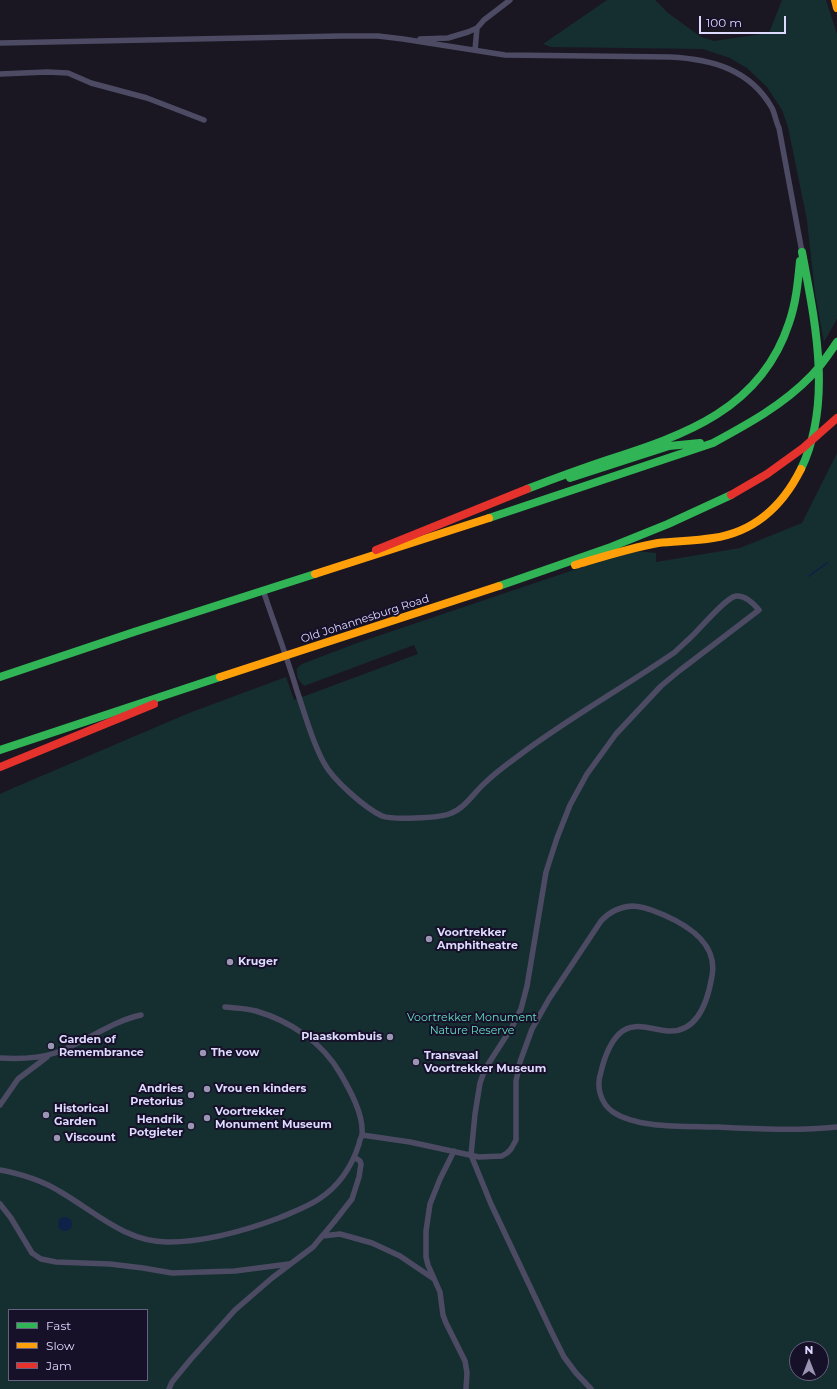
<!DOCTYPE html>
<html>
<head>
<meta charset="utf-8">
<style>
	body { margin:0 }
	#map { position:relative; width:837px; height:1389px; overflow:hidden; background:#1a1723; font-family:Montserrat,sans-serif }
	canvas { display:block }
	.legend { position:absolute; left:8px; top:1309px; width:140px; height:72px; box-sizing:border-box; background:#161129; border:1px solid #66617f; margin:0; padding:5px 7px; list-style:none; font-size:12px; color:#ded9ff }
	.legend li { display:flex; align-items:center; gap:8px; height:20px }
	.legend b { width:20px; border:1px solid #66617f }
	.north { position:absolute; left:789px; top:1341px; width:40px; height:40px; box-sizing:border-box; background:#161129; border:1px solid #66617f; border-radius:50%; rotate:0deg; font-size:11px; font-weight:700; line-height:16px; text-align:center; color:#ded9ff }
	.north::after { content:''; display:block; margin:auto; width:14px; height:18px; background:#9995b2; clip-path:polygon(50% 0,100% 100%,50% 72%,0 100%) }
	.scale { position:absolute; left:699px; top:16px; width:87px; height:18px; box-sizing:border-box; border:2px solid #ded9ff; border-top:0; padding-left:5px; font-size:12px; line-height:14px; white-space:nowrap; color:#ded9ff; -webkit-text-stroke:3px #161129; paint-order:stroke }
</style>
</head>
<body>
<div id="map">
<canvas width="837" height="1389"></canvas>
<ul class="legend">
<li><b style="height:5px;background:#30b455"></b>Fast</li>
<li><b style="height:5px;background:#ff9f0a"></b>Slow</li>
<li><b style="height:5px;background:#e5322d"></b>Jam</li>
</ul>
<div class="north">N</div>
<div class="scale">100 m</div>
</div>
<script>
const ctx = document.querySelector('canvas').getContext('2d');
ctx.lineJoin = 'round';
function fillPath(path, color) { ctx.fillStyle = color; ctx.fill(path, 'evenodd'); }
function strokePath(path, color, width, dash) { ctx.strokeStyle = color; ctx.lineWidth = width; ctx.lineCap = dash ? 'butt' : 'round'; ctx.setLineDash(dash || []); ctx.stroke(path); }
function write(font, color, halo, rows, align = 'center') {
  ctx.font = font + ' Montserrat,sans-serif'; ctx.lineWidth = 4; ctx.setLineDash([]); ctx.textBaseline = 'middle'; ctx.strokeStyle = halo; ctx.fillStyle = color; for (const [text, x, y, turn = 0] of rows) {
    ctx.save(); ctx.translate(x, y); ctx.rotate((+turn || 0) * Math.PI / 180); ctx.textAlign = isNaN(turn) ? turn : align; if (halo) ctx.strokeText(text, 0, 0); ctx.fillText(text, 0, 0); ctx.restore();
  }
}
fillPath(new Path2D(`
	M607,0H655L668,13L701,37L714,41L769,33L782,0H826L837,34V319L824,342L815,293L807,220L788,127L782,110L767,87L747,68L730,58L703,49L551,47L543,44Z
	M837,453V1389H0V794L11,789L189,713L286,677L294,700L418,654L414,645L304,686C298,680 296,676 297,668L302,664L357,643L612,557L635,551L656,553V562L740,548L802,523ZM9,1310H147V1380H9ZM797,1349H821V1373H797Z`), '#152f31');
fillPath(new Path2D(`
	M58 1224a7 7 0 1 1 14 0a7 7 0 1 1-14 0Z`), '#0e2147');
strokePath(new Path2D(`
	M809,576L827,563`), '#0e2147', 1.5);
strokePath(new Path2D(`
	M420,39L448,38L468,32L477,28L484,20L510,0
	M0,43L341,36H378L403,39L505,55L670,57C711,59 750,69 772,108C775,114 776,122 779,128L802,252
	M475,50L477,28
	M0,74L47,72L68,73L91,83L147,98L204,120
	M263,590C274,623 287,657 297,691C305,714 312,742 324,763C333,780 365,808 382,816C392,820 438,818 449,814C465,809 473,793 486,782C495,773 506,765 517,757C567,719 623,688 675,652C680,647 686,642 691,637C700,629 725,598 736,596C745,595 754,604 759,610L679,671L661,686L616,734L587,774L570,805L557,838L546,872L527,986L521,1009L512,1027L485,1069L480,1083L475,1114L471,1155L491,1204L552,1333L564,1357L576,1373L591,1389
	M0,1058C19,1059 37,1059 55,1053C85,1043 109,1022 141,1015
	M0,1105L18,1079L47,1057
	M362,1135L410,1142L479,1157L502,1156L507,1153L511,1149L516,1140V1081L520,1062L532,1029L549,999L601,921C609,912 620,907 632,906C644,906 654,911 664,915C689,926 718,944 712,976C708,1000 698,1033 668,1031C651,1030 633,1020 619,1034C609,1044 604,1059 601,1072C596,1086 600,1103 613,1112C638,1129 687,1126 716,1127C757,1129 797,1131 837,1127
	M454,1151L440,1179L430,1204L426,1231V1257L428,1265L440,1292L443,1315L446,1323L465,1361L467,1373L466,1389
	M0,1170C21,1174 41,1180 59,1191C94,1211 126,1243 169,1242C206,1242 244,1231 279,1218C293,1212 307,1207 319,1199C339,1186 352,1166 359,1144C359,1141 361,1138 362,1135C364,1115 350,1090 340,1073C322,1042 290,1021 256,1011C246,1008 235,1008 225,1007
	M0,1204L11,1218L32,1253L41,1259L56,1262L110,1264L143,1268L172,1273L235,1271L289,1264
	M322,1236L340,1234L372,1243L400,1256L434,1279
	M169,1389L172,1382L191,1359L235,1310L272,1278L313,1247L334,1222L352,1199L359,1177L361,1164L360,1161L354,1157`), '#4d4b64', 5.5);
strokePath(new Path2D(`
	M713,443C748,424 783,405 811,376C821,366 829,354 837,342
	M801,469C833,403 815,321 802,252
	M570,478L669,446L700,443
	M527,489C553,479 580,469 607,460C685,435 761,409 789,323C796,303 798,282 800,261
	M489,518L713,443
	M499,586L611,547L668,524L731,495
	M0,677L134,632L315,574
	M0,750L220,677`), '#30b455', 8);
strokePath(new Path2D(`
	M835,0L837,8
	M575,565C602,557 630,548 658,543C676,541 695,541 713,538C755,532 783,505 801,469
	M315,574L489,518
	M220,677L499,586`), '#ff9f0a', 8);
strokePath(new Path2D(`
	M731,495L767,474L803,448L837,418
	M376,550L527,489
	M0,767L154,704`), '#e5322d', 8);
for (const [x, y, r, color] of [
	[429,939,4,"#9995b2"],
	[230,962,4,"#9995b2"],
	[390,1037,4,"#9995b2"],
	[51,1046,4,"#9995b2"],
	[203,1053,4,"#9995b2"],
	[416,1062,4,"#9995b2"],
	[207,1089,4,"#9995b2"],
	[191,1095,4,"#9995b2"],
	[46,1115,4,"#9995b2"],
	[207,1118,4,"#9995b2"],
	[191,1126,4,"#9995b2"],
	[57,1138,4,"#9995b2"]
]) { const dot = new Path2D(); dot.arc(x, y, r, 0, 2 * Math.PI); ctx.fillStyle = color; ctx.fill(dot); strokePath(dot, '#161129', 1.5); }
write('11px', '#ded9ff', '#161129', [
	["Old Johannesburg Road",365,619,-18]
]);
write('bold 11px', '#ded9ff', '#161129', [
	["Voortrekker",437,933],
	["Amphitheatre",437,946],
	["Kruger",238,962],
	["Plaaskombuis",382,1037,"right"],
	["Garden of",59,1040],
	["Remembrance",59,1053],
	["The vow",211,1053],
	["Transvaal",424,1056],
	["Voortrekker Museum",424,1069],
	["Andries",183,1089,"right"],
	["Pretorius",183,1102,"right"],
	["Vrou en kinders",215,1089],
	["Historical",54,1109],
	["Garden",54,1122],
	["Voortrekker",215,1112],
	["Monument Museum",215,1125],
	["Hendrik",183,1120,"right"],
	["Potgieter",183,1133,"right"],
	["Viscount",65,1138]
], 'left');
write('11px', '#64dfc4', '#161129', [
	["Voortrekker Monument",472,1018],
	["Nature Reserve",472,1031]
]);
</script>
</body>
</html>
